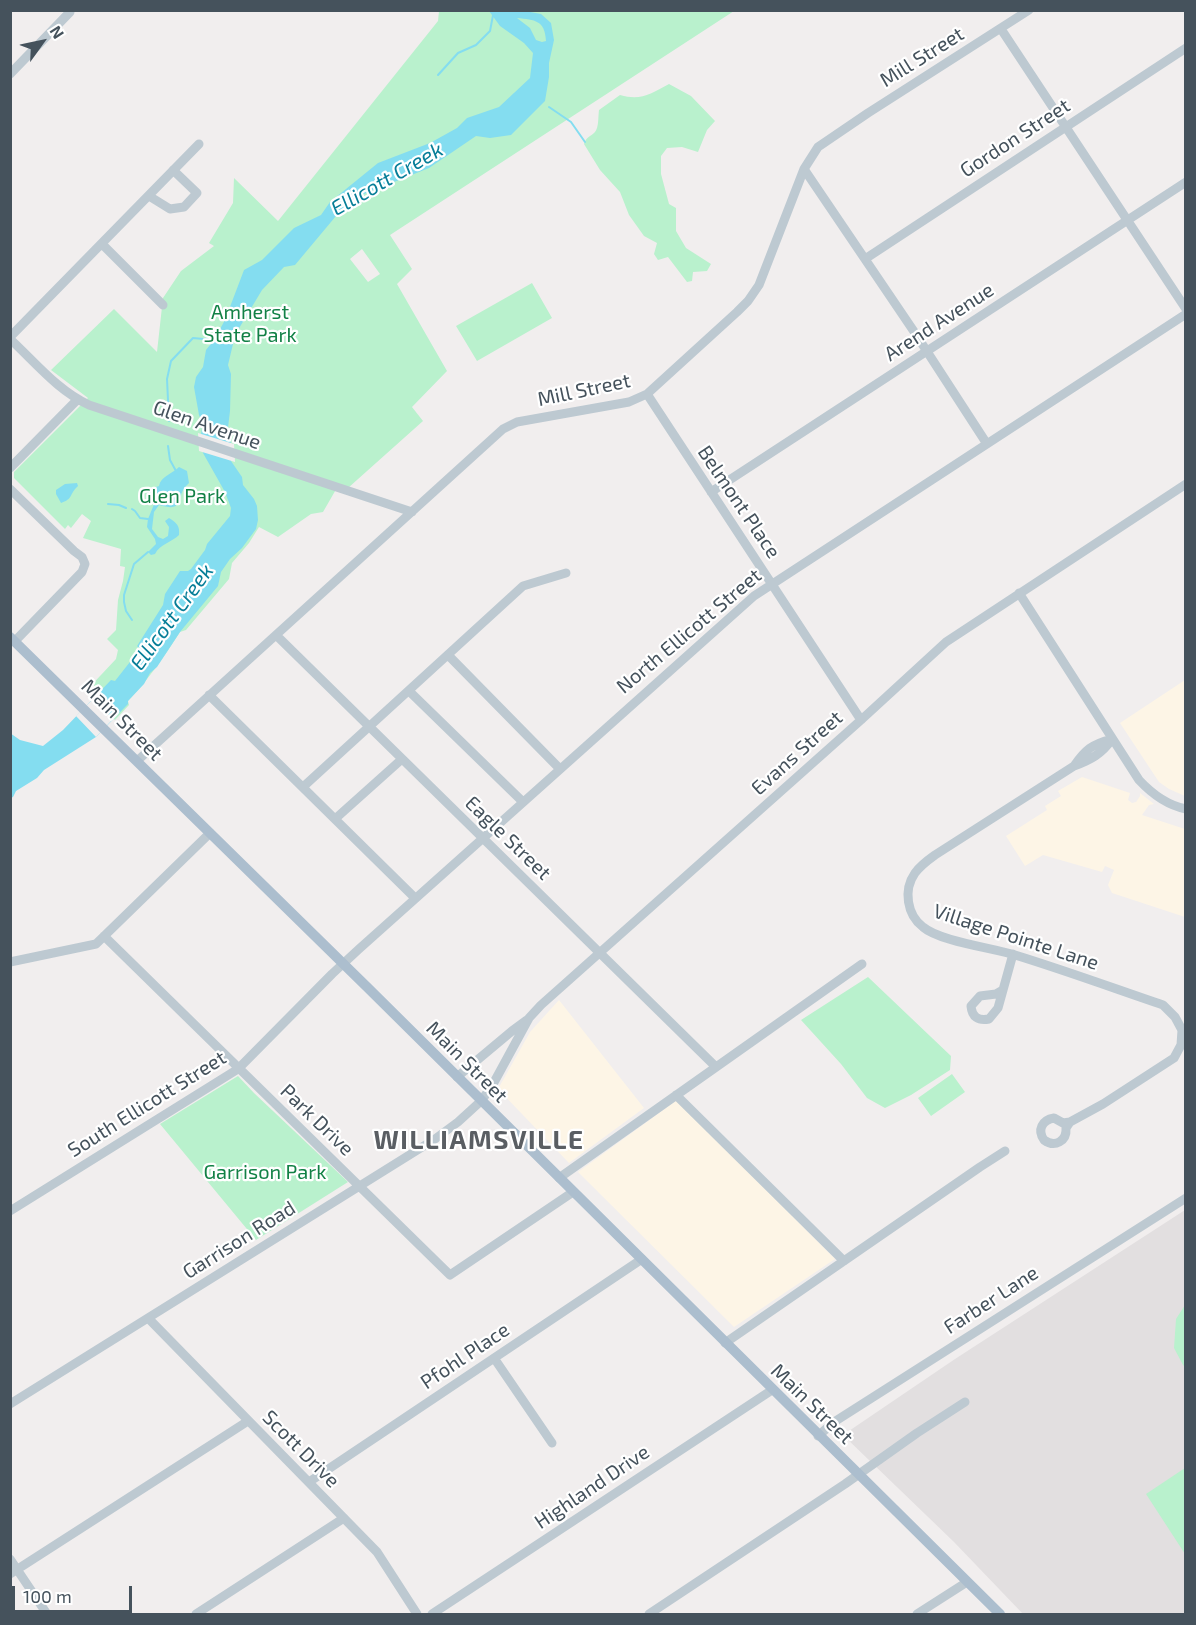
<!DOCTYPE html>
<html>
<head>
<meta charset="utf-8">
<style>
	body { margin:0 }
	#map { position:relative; width:1196px; height:1625px; overflow:hidden; background:#f1eeee; font-family:"Exo 2",sans-serif }
	canvas { display:block }
	.frame { position:absolute; inset:0; border:12px solid #45525c; pointer-events:none }
	.north { position:absolute; left:12px; top:12px; width:60px; height:60px; -webkit-text-stroke:4px #fff; paint-order:stroke; rotate:57deg; font-size:16px; font-weight:700; line-height:24px; text-align:center; color:#45525c }
	.north::after { content:''; display:block; margin:auto; width:21px; height:27px; background:#45525c; clip-path:polygon(50% 0,100% 100%,50% 72%,0 100%) }
	.scale { position:absolute; left:12px; top:1586px; width:120px; height:27px; box-sizing:border-box; border:3px solid #45525c; border-top:0; padding-left:8px; font-size:18px; line-height:21px; white-space:nowrap; color:#45525c; -webkit-text-stroke:4px #fff; paint-order:stroke }
</style>
</head>
<body>
<div id="map">
<canvas width="1196" height="1625"></canvas>
<div class="frame"></div>
<div class="north">N</div>
<div class="scale">100 m</div>
</div>
<script>
const ctx = document.querySelector('canvas').getContext('2d');
ctx.lineJoin = 'round';
function fillPath(path, color) { ctx.fillStyle = color; ctx.fill(path, 'evenodd'); }
function strokePath(path, color, width, dash) { ctx.strokeStyle = color; ctx.lineWidth = width; ctx.lineCap = dash ? 'butt' : 'round'; ctx.setLineDash(dash || []); ctx.stroke(path); }
function write(font, color, halo, rows, align = 'center') {
  ctx.font = font + ' "Exo 2",sans-serif'; ctx.lineWidth = 4.5; ctx.setLineDash([]); ctx.textBaseline = 'middle'; ctx.strokeStyle = halo; ctx.fillStyle = color; for (const [text, x, y, turn = 0] of rows) {
    ctx.save(); ctx.translate(x, y); ctx.rotate((+turn || 0) * Math.PI / 180); ctx.textAlign = isNaN(turn) ? turn : align; if (halo) ctx.strokeText(text, 0, 0); ctx.fillText(text, 0, 0); ctx.restore();
  }
}
fillPath(new Path2D(`
	M1185,680V796L1169,789L1159,782L1120,723Z
	M1082,777L1130,793L1128,800L1132,803L1136,802L1140,796V793L1154,804L1149,805L1142,815L1185,829V917L1112,893L1108,885L1114,870L1105,866L1102,872L1043,855L1025,866L1006,836L1047,810L1045,806L1061,796L1058,791Z
	M559,1000L644,1108L569,1163L498,1089L530,1032Z
	M677,1100L835,1259L734,1327L578,1172Z`), '#fdf5e6');
fillPath(new Path2D(`
	M1185,1210V1614H1023L954,1542L843,1435L955,1359Z`), '#e2dfe0');
fillPath(new Path2D(`
	M439,11H734L390,235L412,269L397,284L447,371L412,407L423,421L348,488L338,486L323,512L311,514L278,537L259,527L249,543L232,563L229,579L186,630L180,632C164,657 148,680 128,701L129,705L115,720L85,692L116,659L118,650L107,639L116,630L118,600L123,581L125,567L120,566L121,549L83,538L91,521L82,514L71,528L68,525L65,529L14,478V472L88,398L51,370L114,309L157,352L163,298L181,271L214,246L209,243L233,203L234,178L278,221L438,21ZM362,249L380,274L368,282L350,259Z
	M669,84L691,96L715,121L707,130L698,152L682,147L667,148L661,156V174L669,204L676,208V231L686,248L711,264L707,271L693,272L692,281L687,282L668,257L658,260L654,254L657,243L644,236L629,215L620,192L600,170L584,144C587,136 589,138 595,132C599,127 598,117 599,110L620,95C641,101 650,94 669,84Z
	M532,283L552,318L477,361L456,326Z
	M868,977L951,1056L950,1070L911,1095L885,1108L867,1098L841,1064L801,1020Z
	M952,1074L965,1092L931,1116L918,1098Z
	M238,1076L254,1093L348,1182L256,1240L160,1124Z
	M1185,1305V1367L1183,1365L1174,1348L1176,1319Z
	M1185,1468V1554L1146,1494Z`), '#b9f1cd');
fillPath(new Path2D(`
	M489,11H525L541,14L551,23L554,40L549,63V77L545,101L511,135L490,138L476,136L429,168L364,194L341,210L295,265L284,267L262,290L238,330L233,344L228,365L231,374L230,411L227,436L231,443V461L242,477L243,485L254,499L257,506L258,520L256,529L242,548L230,559L221,572L218,586L180,632L157,667L150,673L144,684L128,701V704L96,737L44,770L37,778L16,791L13,797L11,798L10,733L20,740L43,746L63,730L111,680L115,681L137,653L139,648L137,646L163,605L165,594L180,571H188L191,569L205,550L207,544L230,516L231,508L225,492L203,453L201,434L203,424L199,415L194,387L196,377L203,367L206,350L214,340L225,320L244,270L262,260L294,228L321,215L330,202L378,163L430,143L457,128L467,118L499,107L530,78L533,53L524,43L500,26ZM517,18C535,20 545,20 546,41L542,42L536,40L530,28Z
	M179,467L187,471L189,483C173,497 187,513 159,505L154,512L152,529L158,537L163,539L168,536L169,527L165,521L169,518C177,523 180,526 179,535C172,542 160,544 155,554L151,555L148,552L156,544L155,539L147,527L148,519L155,502L156,487L159,486C161,476 172,474 179,467Z
	M77,483L78,486L75,489C69,497 72,499 61,503L56,494V490L65,484Z`), '#84ddf0');
fillPath(new Path2D(`
	M198,433L234,444L235,462L199,451Z
	M93,699L113,719L96,737L76,716Z`), '#f1eeee');
strokePath(new Path2D(`
	M438,75L458,53L476,45L490,31L494,10
	M549,107L571,122L585,142
	M169,421L167,379L171,361L193,338L214,340
	M168,446L170,460L176,471
	M108,504L119,505L126,508
	M132,509L135,511L140,518L148,519
	M132,620L126,611L124,602V595L134,564L148,552`), '#84ddf0', 2);
strokePath(new Path2D(`
	M1001,29L1186,309
	M10,74L70,12
	M804,169L915,333L987,444
	M149,196L170,209L184,207L197,193L173,170
	M102,244L163,305
	M865,259L1186,48
	M10,337L199,144
	M10,339C35,362 58,391 89,405L412,512
	M647,394L861,720
	M10,468L77,400
	M10,489L74,551L82,557L85,564L82,572L15,641
	M711,492L1186,182
	M1019,593L1139,780C1152,794 1166,805 1186,809
	M276,635L716,1067
	M448,655L559,768
	M409,691L523,802
	M209,695L415,898
	M137,761L503,429L517,422L629,402L647,394L737,312L748,301L759,285L804,169L818,147L868,113L1029,10
	M1074,766C1085,750 1092,744 1112,739
	M303,787L523,586L566,573
	M335,819L402,759
	M104,936L450,1275L573,1192
	M10,962L96,944L210,833
	M1003,990L998,1008L989,1019C978,1021 972,1017 971,1006L980,996L996,994L1003,990L1013,954
	M457,1077L512,1031L527,1020
	M676,1095L844,1261
	M1054,1118L1063,1123L1070,1122L1066,1128C1067,1141 1055,1148 1044,1140C1037,1130 1042,1120 1054,1118Z
	M1070,1122L1103,1104L1174,1058L1181,1045L1182,1030L1175,1017L1163,1005C1113,988 1064,970 1015,955C992,948 939,941 923,927C907,915 903,890 915,873C920,866 928,860 935,855L1074,766C1090,760 1102,754 1112,739
	M559,1178L862,964
	M10,1211L238,1069L332,974L359,949L754,596L1186,314
	M148,1318L377,1552L417,1614
	M725,1343L980,1167L1005,1151
	M494,1358L552,1443
	M10,1404L435,1139L458,1122L481,1101L492,1086L529,1018L541,1005L861,720L946,642L1186,484
	M818,1436L834,1422L1186,1198
	M309,1482L642,1259
	M10,1559L47,1614
	M10,1574L248,1421
	M196,1614L344,1518
	M432,1614L772,1390
	M649,1614L845,1484L917,1433L965,1402
	M917,1614L967,1582`), '#bdc9d1', 9);
strokePath(new Path2D(`
	M10,637L366,986L1000,1614`), '#acbece', 10);
write('20px', '#45525c', '#fff', [
	["Mill Street",922,57,-32],
	["Gordon Street",1015,138,-33],
	["Arend Avenue",939,322,-33],
	["Mill Street",584,390,-12],
	["Glen Avenue",207,425,19],
	["Belmont Place",739,502,56],
	["North Ellicott Street",689,631,-40],
	["Main Street",122,720,45],
	["Evans Street",797,753,-42],
	["Eagle Street",508,838,44],
	["Village Pointe Lane",1016,937,18],
	["Main Street",467,1062,45],
	["South Ellicott Street",147,1104,-32],
	["Park Drive",317,1120,44],
	["Garrison Road",239,1240,-32],
	["Farber Lane",991,1300,-33],
	["Pfohl Place",465,1356,-34],
	["Main Street",812,1404,44],
	["Scott Drive",301,1449,45],
	["Highland Drive",592,1487,-34]
]);
write('20px', '#128146', '#fff', [
	["Amherst",250,312],
	["State Park",250,335],
	["Glen Park",182,496],
	["Garrison Park",265,1172]
]);
write('italic 21px', '#077e98', '#fff', [
	["Ellicott Creek",387,179,-30],
	["Ellicott Creek",172,617,-54]
]);
ctx.letterSpacing = '1.5px';
write('bold 26px', '#5a5e63', '#fff', [
	["WILLIAMSVILLE",479,1140]
]);
ctx.letterSpacing = '0px';
</script>
</body>
</html>
